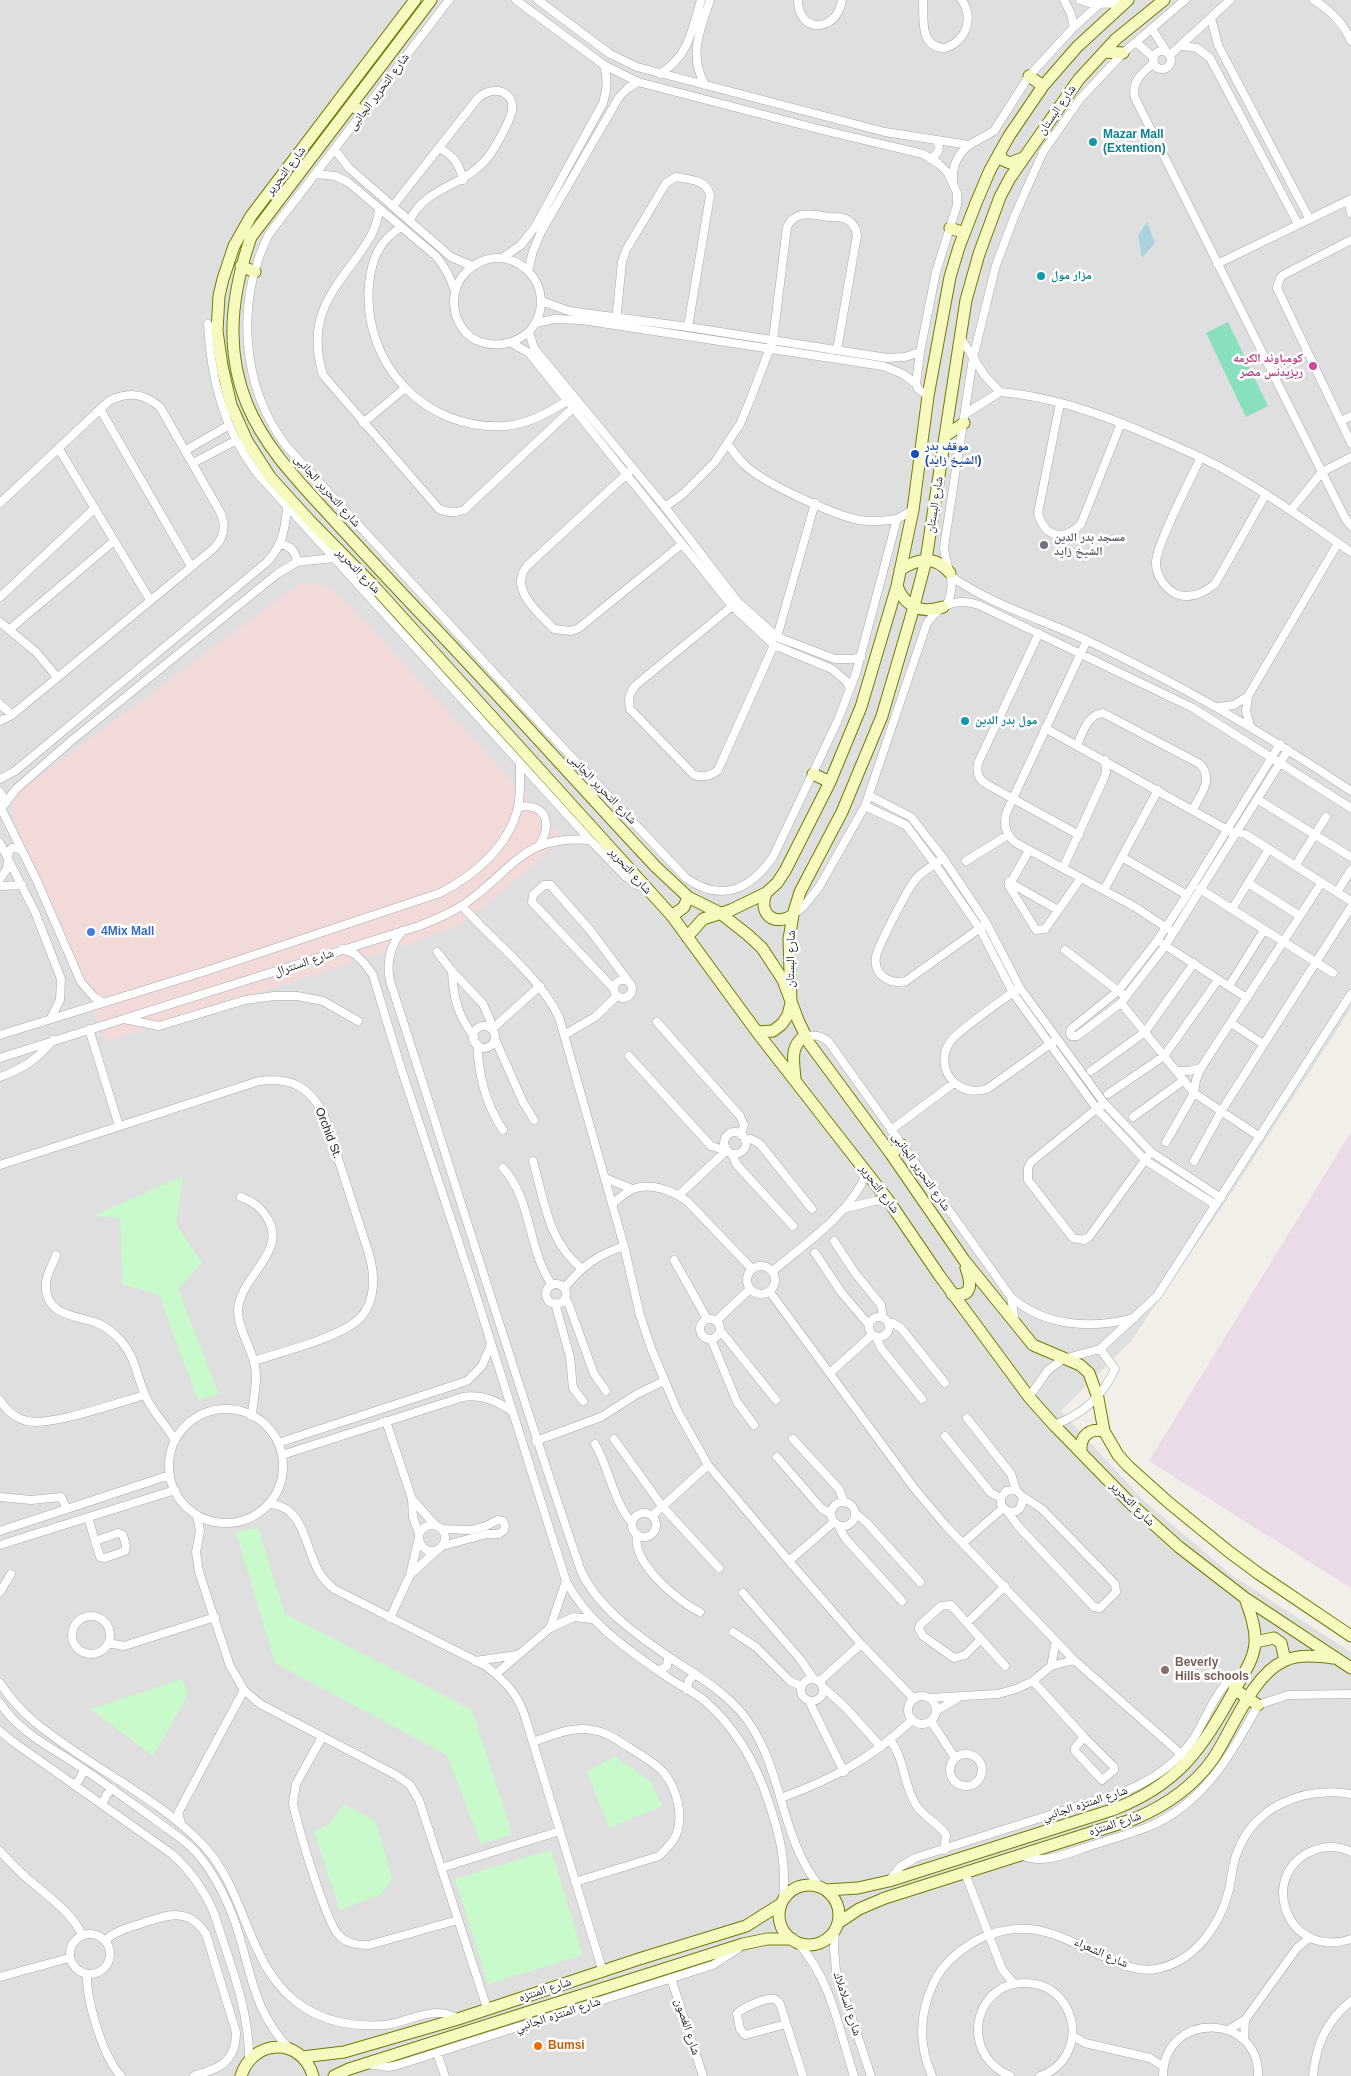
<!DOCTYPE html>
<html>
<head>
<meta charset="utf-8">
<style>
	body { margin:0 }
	canvas { display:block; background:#f2efe9 }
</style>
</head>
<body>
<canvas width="1351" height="2076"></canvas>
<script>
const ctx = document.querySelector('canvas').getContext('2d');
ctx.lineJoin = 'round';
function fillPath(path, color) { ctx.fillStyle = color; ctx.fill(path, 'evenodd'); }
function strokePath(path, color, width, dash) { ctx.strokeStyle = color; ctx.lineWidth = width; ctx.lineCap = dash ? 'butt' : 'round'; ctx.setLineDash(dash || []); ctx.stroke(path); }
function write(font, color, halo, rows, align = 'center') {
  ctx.font = font + ' Arial,"Noto Naskh Arabic",sans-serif'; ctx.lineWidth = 5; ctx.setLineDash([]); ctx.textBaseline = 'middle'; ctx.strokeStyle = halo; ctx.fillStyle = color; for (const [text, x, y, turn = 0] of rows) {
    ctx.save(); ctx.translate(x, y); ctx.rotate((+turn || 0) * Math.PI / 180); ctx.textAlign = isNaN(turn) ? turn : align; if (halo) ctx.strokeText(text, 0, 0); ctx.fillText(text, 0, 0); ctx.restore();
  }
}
fillPath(new Path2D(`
	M0,0H1351V1008L1224,1204L1131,1341L1061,1411L1143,1500L1233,1576L1351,1652V2076H0Z`), '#e0dfdf');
fillPath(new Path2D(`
	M301,583L326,586L352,607L564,838L470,918L453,928L385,952L105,1042L62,927L12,817L11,804L15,794Z`), '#f2dad9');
fillPath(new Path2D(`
	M1351,1132V1588L1149,1461Z`), '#ebdbe8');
fillPath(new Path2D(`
	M183,1176L176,1224L202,1263L178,1289L219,1394L198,1400L159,1295L123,1284L120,1218L94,1216Z
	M258,1528L285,1614L472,1710L512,1834L481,1844L447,1755L275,1663L236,1532Z
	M182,1679L188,1695L153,1756L90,1709Z
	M615,1756L651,1782L662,1806L609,1828L587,1772Z
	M344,1804L376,1822L392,1878L382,1894L340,1910L314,1832L331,1822Z
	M551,1850L583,1955L488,1984L455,1879Z`), '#c8facc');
fillPath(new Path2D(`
	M1228,322L1268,406L1246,417L1206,333Z`), '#88e0be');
fillPath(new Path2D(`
	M1147,222L1155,243L1142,258L1138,235Z`), '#aad3df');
const street = new Path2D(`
	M449,0L269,234C235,302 241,387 287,447L550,734L686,878C721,903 750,890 773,857L838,720L856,673L897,519L913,510
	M516,0L604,65L638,82L822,130L923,154L939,164L948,173L957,193V205L936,272L920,352L916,384L918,389L928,396
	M538,0L610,54L637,67L885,132L969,145L994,131L1029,76L1074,27L1104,0
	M798,0C798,34 837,33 842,0
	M923,0C924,20 919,47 945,48C966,41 974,19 962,0
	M1064,0L1071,14L1074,27
	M1080,0L1089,3L1122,4
	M1314,0C1330,10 1344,24 1351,41
	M1211,18L1218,45L1309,218
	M1152,29L1166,51
	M1136,42L1154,58
	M1182,46L1197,48L1210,58L1298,224
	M1153 60a9 9 0 1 1 18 0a9 9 0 1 1-18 0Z
	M1170,55L1230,0
	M1154,63C1142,73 1131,81 1135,98L1345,518L1351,526
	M660,74C689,56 692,30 701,0
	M705,85C688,54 700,31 710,0
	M439,148C454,156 459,163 463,180
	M335,150L349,168L451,257L472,266
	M931,158C938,155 941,148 937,141
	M316,174L335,176L348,182L436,256C446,268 451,278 455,292
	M953,180C952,165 958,154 969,145
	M1348,201L1351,213
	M393,206L478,98C492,85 515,90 512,111C510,121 497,144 491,153C468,187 426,185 410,220
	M379,209C377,230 367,243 355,260C325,299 308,325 323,375L439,509C449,513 455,513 464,510L573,408
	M401,227C379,241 372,258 369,284C362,363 424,431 505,426C528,424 548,413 567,401
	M1351,240L1283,275L1280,278L1277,288L1351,443
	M502,258L521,245L535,227L603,103C607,89 608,80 604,65
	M1217,264L1351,199
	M528,271L533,251L541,232L619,97L628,88L638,82
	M541,301L569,311L688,327L887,358L905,357L920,352
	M616,321L622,262L626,250L666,183L676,177C690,180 707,179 710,196L688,327
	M536,323L554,319L582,320L883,366L903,374L916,384
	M208,324C211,379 223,427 256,472L590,840L626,877L643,888
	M529,332C500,356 456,345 454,303C454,292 458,280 466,272C507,231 567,288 529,332L534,348L665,507L737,601L777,637L835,659H852L861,657
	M960,337L985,376L1000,392
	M512,343L529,353L732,606L774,645L832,669L846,681L850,688
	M1060,403L1038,513C1044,537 1064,542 1081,524L1121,423
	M100,409L191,566
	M965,414L1000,392C1050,396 1099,413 1145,433C1175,446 1206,458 1234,475C1275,498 1313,526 1351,552
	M1341,421L1351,416
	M363,423L405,388
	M728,444C733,451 738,459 745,465C763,483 834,515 859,520C872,522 885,521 897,519
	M59,449L150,600
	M186,450L228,426
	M1201,457C1192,476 1155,547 1156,563C1156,576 1165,588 1176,594C1191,600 1204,593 1215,584L1266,494
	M193,463L235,441
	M630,471L527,566C508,589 539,613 554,629L571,631L579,628L682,544
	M0,503L109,401C128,391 144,393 160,407L219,510C227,525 225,537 213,549L12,715L0,721
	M665,507L683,494L715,462L740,424L749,403L773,340L787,227C796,209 813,215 830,217C835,217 841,217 846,219C853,222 856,229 857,235L837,350
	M1291,510L1322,472L1351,457
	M281,544C291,546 296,552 297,562
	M952,577C992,605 1042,619 1086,640C1178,683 1266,734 1351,791
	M0,597L95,508
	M736,603L636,685C629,693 628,699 630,709L694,775C703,777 710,777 718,770L774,645
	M947,604C958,579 946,572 944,547L973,358L996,265L1015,215L1043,152L1080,99L1123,53L1185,0
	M0,622L36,652L57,677
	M10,629L114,541
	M1039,633L978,763C976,774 979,780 988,785L1079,835
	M777,637L815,503
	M1087,640L1008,809C1002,822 1005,834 1016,843L1135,907L1170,930
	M0,704L12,715
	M1218,707L1234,705L1248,696
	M1250,726L1246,711L1248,696L1338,543
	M1045,728L1231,832L1245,834L1351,901
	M1280,744L1187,895L1157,941L1118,991L1071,1029L1070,1033L1071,1036H1077L1121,1003L1165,946L1288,750
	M1077,745C1083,732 1087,715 1103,713L1200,764C1214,779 1201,794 1193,809
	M0,779L15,771L267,562C282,546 285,530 287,508
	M0,792L4,799L3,806
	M870,796L911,817L943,858L987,924L1020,988L1104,1103L1151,1152L1221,1198
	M1257,799L1351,857
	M4,805L16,789L71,741L277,574L297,562L333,558
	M865,806L906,825L935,864L980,929L1013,993L1097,1109L1145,1160L1216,1205
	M518,807C545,802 553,823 540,844
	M2,810L37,881L81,982L94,997L102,1002
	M0,843L35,912L61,979L60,1000L51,1018
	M1029,850L1009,886L1036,930L1045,929L1081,878
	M1122,857L1187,895
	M939,861C931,867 921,872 915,880C907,890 878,946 876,957C873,975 890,985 906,981L983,926
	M966,861L1008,835
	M1295,866L1326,817
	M1063,868L1104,778L1106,772L1105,760
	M0,879L7,869L9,851L12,848L20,849
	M1009,882L1058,910
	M1248,883L1300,916
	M0,886L22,885
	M1200,889L1333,973
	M1104,890L1158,790
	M1337,892L1351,870
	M462,906C494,942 538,975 559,1017L624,1246L640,1315L651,1348L677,1410L708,1465L789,1561L861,1644L914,1699
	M1232,909L1269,849
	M793,915L803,907L819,887L865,806L927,623C940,605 956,597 979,605L1193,708L1351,808
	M402,931C390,946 386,962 390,981C454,1178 514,1376 581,1571C598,1608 637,1635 669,1657C694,1674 721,1689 741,1712C784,1763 778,1836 820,1887
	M1163,944L1247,998
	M342,949L355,954L365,964L373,975L377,989L401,1068L475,1292L566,1581C589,1625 630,1651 670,1679C681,1686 694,1692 705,1701C737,1729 756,1763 769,1803C780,1836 787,1864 783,1899
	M1065,950L1121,993
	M437,952L452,971L483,1004L490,1020V1028
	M452,971C453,997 458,1016 474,1037
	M614 989a9 9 0 1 1 18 0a9 9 0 1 1-18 0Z
	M1229,986L1264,930
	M614,989L532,902L533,895L544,885H551L553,888L590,930L628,981
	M1016,990C1004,999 957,1031 950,1042C941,1055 943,1073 955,1083C964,1091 976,1092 987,1089L1053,1042
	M1121,1003L1194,1093L1260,1137
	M124,1019L159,1026L245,1000L274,996H297L323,1001L358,1021
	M657,1022L740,1116L744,1125L741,1135
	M1231,1023L1263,1044
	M473 1037a11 11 0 1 1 22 0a11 11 0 1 1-22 0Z
	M89,1029L119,1126
	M492,1029L540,986
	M0,1035L206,971L440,893C475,875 509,846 518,807C521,793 520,778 520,764
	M564,1035L595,1017L617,996
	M805,1036C815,1035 820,1035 828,1041L1011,1297L1015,1322
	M495,1039L523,1102L534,1120
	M477,1044C479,1076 485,1103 503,1130
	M629,1056L711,1146L721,1149L726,1148
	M0,1058L419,926C439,918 458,910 474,897C517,863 528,835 590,840
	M1091,1071L1145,1032L1194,963
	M1177,1071H1189L1201,1068
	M0,1077C22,1069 38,1059 53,1040
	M1108,1094L1164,1056L1218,980
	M1100,1106L1031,1162L1028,1168V1180L1073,1238L1084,1240L1089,1237L1148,1156
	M1133,1117L1184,1080
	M891,1130L954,1083
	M724 1143a11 11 0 1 1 22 0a11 11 0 1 1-22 0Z
	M745,1140L751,1139L760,1144L812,1209
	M1166,1142L1194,1093L1196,1080L1201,1068L1322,882
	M732,1154L737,1165L793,1226
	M533,1161C544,1200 548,1241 581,1268
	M1194,1161L1222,1110L1351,907
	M0,1165L259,1081C291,1077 309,1086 324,1115L369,1254C375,1275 376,1300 361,1317C343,1337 281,1352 254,1361
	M503,1168C533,1201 527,1249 552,1285
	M605,1178L632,1189
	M679,1195L727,1150
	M241,1197C254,1202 262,1208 269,1221C286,1254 239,1277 238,1311C238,1329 250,1345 254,1362C259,1380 253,1398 252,1416
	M612,1204C618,1199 625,1193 631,1190C649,1181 673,1191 687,1201L752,1269
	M846,1208L875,1201L888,1200
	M834,1241L855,1273L881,1305L883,1318
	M815,1253L841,1292L869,1325
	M56,1255C53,1265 47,1272 46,1283C44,1317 77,1315 97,1323C106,1327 115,1334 121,1341C136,1358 137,1378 146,1397C153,1413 167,1425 175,1441
	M674,1260L707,1319
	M747 1280a14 14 0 1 1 28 0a14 14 0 1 1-28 0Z
	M773,1271C807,1242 849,1215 867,1173
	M546 1294a10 10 0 1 1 20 0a10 10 0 1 1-20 0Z
	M564,1288C584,1265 595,1256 624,1246
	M770,1292L914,1488L946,1526L1074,1660L1189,1761
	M1011,1297C1045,1327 1092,1329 1134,1318
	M565,1298L569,1305L594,1374L606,1391
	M555,1303L570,1357L573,1388L583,1401
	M869 1327a10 10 0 1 1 20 0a10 10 0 1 1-20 0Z
	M700 1329a10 10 0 1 1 20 0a10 10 0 1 1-20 0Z
	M716,1321L750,1289
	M888,1323H893L901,1328L945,1383
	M720,1330L776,1400
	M876,1337L881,1348L922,1399
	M711,1339L737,1402L754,1425
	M830,1373L872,1335
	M1029,1397L1048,1370L1063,1359L1100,1349L1157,1296L1351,994
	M0,1400C6,1410 15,1418 27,1421C49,1427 120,1402 145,1395
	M169 1466a57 57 0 1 1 114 0a57 57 0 1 1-114 0Z
	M967,1418L1011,1474L1016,1490L1022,1496L1023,1500L1020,1508L1017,1511L1008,1512L1001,1505V1498L1006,1491L1016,1490
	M386,1421L412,1499L413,1517L419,1534
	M1054,1425C1083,1414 1102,1397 1115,1369L1100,1349
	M945,1436L991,1493L1001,1498
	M614,1439L662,1506L719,1568
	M793,1439L839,1489L844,1502
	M536,1441L601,1417L637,1394L664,1381
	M278,1443L467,1381L482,1366L491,1344
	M595,1444C609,1468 614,1503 632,1523
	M282,1455L463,1397C483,1394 496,1401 512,1411
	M777,1457L821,1508L831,1514
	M0,1497L31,1500L61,1497L67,1509
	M412,1499L435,1525
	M831 1514a12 12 0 1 1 24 0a12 12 0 1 1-24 0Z
	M269,1504C305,1506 304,1546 319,1572C323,1579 328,1584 334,1589L486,1666C506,1682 519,1695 526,1720L603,1972
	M1008,1512L1018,1526L1094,1607L1100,1608L1116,1592L1115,1584L1042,1509L1022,1496
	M855,1513L866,1522L920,1582
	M632 1525a12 12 0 1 1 24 0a12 12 0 1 1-24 0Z
	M197,1515L200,1531L196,1552L199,1572L230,1666L244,1690L260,1704L396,1775L410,1785L419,1800L487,2008
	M652,1516L708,1465
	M88,1517L95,1541
	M419 1538a13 13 0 1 1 26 0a13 13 0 1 1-26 0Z
	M838,1525L845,1538L902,1601
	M441,1529L471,1530L486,1526L498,1520L503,1521L505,1526L504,1530L499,1534H487L442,1546
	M0,1531L170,1475
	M118,1533L123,1535L126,1546L125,1551L105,1558L100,1557L95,1541Z
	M637,1534C631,1562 677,1601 700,1612
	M963,1543L1003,1508
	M0,1545L175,1490
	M789,1561L834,1522
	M410,1575L438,1549
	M0,1592L11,1574
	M743,1593L800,1659L813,1678
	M72 1635a19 19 0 1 1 38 0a19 19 0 1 1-38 0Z
	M390,1618L410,1575L419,1538
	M967,1623L1005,1586
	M550,1628L566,1581
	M733,1632L756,1647L790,1681L801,1686
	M981,1639L951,1605L941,1606L920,1625L919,1629L923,1636L954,1658L965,1655L981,1639L1005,1666
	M108,1643L124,1646L215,1617
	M475,1661L517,1655
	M1051,1666L1056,1641
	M659,1671L667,1666L668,1657
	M496,1674L550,1628L574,1617L592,1619
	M801 1690a11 11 0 1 1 22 0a11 11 0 1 1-22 0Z
	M820,1681L861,1644
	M1033,1681L1084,1737
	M0,1683C19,1713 45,1731 74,1751C118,1781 169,1808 205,1847C249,1896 247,1972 305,2008C329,2023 357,2027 385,2025C409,2022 435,2004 458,2019
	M824,1688L846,1708L881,1747
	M687,1690L689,1680L696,1674
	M908 1710a14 14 0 1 1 28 0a14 14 0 1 1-28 0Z
	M929,1698L998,1694L1016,1689L1033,1681L1051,1666L1074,1660
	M809,1701L844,1772
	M0,1703C17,1729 44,1744 70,1760C99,1779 126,1799 154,1819C168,1830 184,1839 196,1852C214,1873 227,1899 236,1925C251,1971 254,2014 290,2049
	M936,1711L958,1698
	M931,1721L955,1758
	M0,1731L12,1741L172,1854C191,1871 204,1890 214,1913C229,1961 250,2010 249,2061
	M322,1737L296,1784L293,1803C297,1824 326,1922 338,1934C346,1944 357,1945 369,1945L458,1920
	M1084,1737L1114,1767V1770L1102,1780L1075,1751V1748Z
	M890,1740C905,1759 903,1784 916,1805C923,1817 939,1823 946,1835L944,1850
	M533,1742C553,1735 571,1726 593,1730C607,1732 618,1741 630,1748C642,1756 656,1763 664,1773C677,1789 684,1816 676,1835C672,1844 665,1850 659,1856L575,1882
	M950 1770a16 16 0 1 1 32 0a16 16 0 1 1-32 0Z
	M74,1785L79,1780L84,1770
	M781,1798C833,1779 872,1758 912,1720
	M102,1804L107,1794L113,1789
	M181,1823L178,1813L244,1690
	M0,1851C9,1861 18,1871 28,1879C47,1896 71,1911 82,1935
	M1351,1852C1341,1847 1328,1846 1317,1849C1255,1870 1285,1961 1351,1939
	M1020,1855C1044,1865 1066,1854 1090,1846C1109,1840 1129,1834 1148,1827C1203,1804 1231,1755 1258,1705L1288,1695L1351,1694
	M441,1868L560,1831
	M965,1873L1002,1969L1014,1984
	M889,1881L900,1867L915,1858L1128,1790C1154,1779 1178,1762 1194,1738C1204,1723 1213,1697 1226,1684C1230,1680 1237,1677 1242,1675
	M835,1930L834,1949L836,1971L871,2076
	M70 1954a20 20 0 1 1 40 0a20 20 0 1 1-40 0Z
	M105,1941C115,1931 127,1928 140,1924C166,1915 188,1906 206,1934L236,2032C236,2063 219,2068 194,2076
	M798,1943C831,1979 839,2030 854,2076
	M87,1974C86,2000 103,2057 121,2076
	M0,1977L69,1958
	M671,1978L703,2076
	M786,2024L745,2035L740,2029L737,2014C741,2008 767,1997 774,1999C777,2000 778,2001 780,2004L803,2076
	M1228,2030L1245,2020L1297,1948L1309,1938
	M1073,2036L1085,2043L1150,2058L1164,2067
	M1244,2040L1245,2020
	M437,2053L445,2076
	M367,2064L388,2067L398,2065L713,1965L739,1948
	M932,2076C918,2044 919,2013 934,1982C943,1963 960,1950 977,1940C1031,1913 1064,1940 1112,1960C1126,1966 1141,1972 1156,1969C1195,1962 1220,1925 1229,1890C1232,1877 1232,1865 1237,1853C1254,1806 1304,1786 1351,1794
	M1010,2076C955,2052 976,1973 1035,1984C1047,1986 1058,1994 1065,2005C1073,2018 1075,2034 1069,2049C1064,2062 1053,2072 1040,2076
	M1163,2076C1164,2010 1260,2013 1258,2076
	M1313,2076C1316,2045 1326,2021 1351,2001`);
const secondary = new Path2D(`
	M415,0L251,216L234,246L223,279L219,296L217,331L222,366L231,405L247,441L270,477L310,521L372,584L672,916L757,1032L888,1200L939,1275L1029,1397L1054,1425L1131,1504L1179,1547L1245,1598L1351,1668
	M431,0L251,237C232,292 224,348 247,404C265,448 300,483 332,518C365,554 398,590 432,625C508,705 581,787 656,867L688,897L720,913L748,935L762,948L783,980L798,1020L809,1043L891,1154L964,1260L1033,1345L1080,1365L1089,1373L1098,1398L1104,1431L1118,1455L1128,1466L1168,1502L1228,1551L1259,1574L1351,1636
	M1104,52L1123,53
	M1029,76L1043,86
	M352,105L363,113
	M999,153L1003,160L1010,163L1023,158
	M950,228L964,233
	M241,266L255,272
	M945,436L964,423
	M900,570C918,558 935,555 950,573
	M897,586C905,607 922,614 943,607
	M813,774L830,782
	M766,893C758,914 774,927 793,915
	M672,916L684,907L688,897
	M687,937L703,919L731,910L766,893L777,883L785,871L830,782L861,707L897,586L913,510L928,396L950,277L959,247L976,203L990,170L1009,136L1043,86L1077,47L1128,0
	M757,1032L773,1031L782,1024L788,1015L791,1003L789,939L793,915L800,892L842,812L882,716L911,617L926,560L966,300L979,254L1000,197L1010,178L1079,79L1116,39L1164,0
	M795,1079C794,1063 789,1046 805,1036
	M891,1154L902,1145
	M952,1294C974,1298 971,1282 966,1268
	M1081,1451C1080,1436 1089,1428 1104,1431
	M1255,1642L1274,1638L1281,1643L1285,1660
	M1234,1689L1258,1705
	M779 1915a30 30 0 1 1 60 0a30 30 0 1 1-60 0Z
	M826,1890L858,1888L889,1881L1112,1810C1178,1785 1201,1750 1234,1691C1242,1676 1254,1660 1255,1643C1256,1628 1250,1612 1245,1598
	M838,1923L859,1909L885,1898L1134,1819C1165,1806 1193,1787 1213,1759C1232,1731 1252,1675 1284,1661C1297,1654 1319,1656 1333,1658
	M302,2057L344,2052L458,2019L639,1959L746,1926L781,1904
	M241,2076C253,2038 302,2037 313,2076
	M334,2076L349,2069L743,1944L767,1939H792`);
strokePath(street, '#a9a9a9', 9);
strokePath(secondary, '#707d05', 13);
strokePath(street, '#fff', 8);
strokePath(secondary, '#f7fabf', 11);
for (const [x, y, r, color] of [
	[1093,142,5,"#0f9aa8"],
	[1041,276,5,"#0f9aa8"],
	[1313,366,5,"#d1479c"],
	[915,454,5,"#1a4fb4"],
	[1044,545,5,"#6b7280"],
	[965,721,5,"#0f9aa8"],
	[91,932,5,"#3f7fe0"],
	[1165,1670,5,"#8d6e63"],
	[538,2046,5,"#e8710a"]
]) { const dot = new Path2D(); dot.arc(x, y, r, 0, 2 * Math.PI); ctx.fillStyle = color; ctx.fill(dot); strokePath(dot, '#fff', 2); }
write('12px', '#222', '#fff', [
	["شارع التحرير الجانبى",379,92,-53],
	["شارع البستان",1057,110,-55],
	["شارع التحرير",286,171,-53],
	["شارع التحرير الجانبى",327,491,48],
	["شارع البستان",935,505,-81],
	["شارع التحرير",358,571,46],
	["شارع التحرير الجانبى",602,789,46],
	["شارع التحرير",630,871,48],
	["شارع البستان",791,959,-89],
	["شارع السنترال",304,963,-19],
	["Orchid St.",328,1133,69],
	["شارع التحرير الجانبى",921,1172,55],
	["شارع التحرير",879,1189,53],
	["شارع التحرير",1132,1504,45],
	["شارع المنتزه الجانبي",1085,1804,-18],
	["شارع المنتزه",1115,1824,-18],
	["شارع الشعراء",1101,1953,24],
	["شارع المنتزه",545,1990,-18],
	["شارع السلاملاك",847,2004,72],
	["شارع المنتزه الجانبي",558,2015,-18],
	["شارع الغصون",687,2027,72]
]);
write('bold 12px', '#0d838f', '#fff', [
	["Mazar Mall",1103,135],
	["(Extention)",1103,149],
	["مزار مول",1051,276],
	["مول بدر الدين",975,721]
], 'left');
write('bold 12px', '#b23c85', '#fff', [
	["كومباوند الكرمه",1303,359],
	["ريزيدنس مصر",1303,373]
], 'right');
write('bold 12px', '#164399', '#fff', [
	["موقف بدر",925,447],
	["(الشيخ زايد)",925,461]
], 'left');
write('bold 12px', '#5b616d', '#fff', [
	["مسجد بدر الدين",1054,538],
	["الشيخ زايد",1054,552]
], 'left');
write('bold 12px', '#366cbe', '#fff', [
	["4Mix Mall",101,932]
], 'left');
write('bold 12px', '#785e54', '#fff', [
	["Beverly",1175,1663],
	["Hills schools",1175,1677]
], 'left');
write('bold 12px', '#c56008', '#fff', [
	["Bumsi",548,2046]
], 'left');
</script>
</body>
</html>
